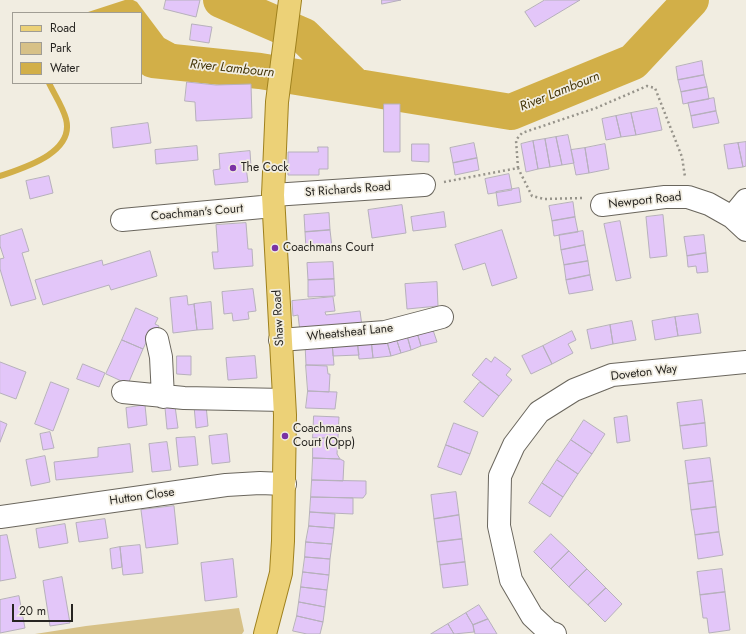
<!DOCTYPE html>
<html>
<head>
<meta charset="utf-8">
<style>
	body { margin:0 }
	#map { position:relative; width:746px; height:634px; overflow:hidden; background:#f1ede1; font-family:Jost,sans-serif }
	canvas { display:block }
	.legend { position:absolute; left:12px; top:12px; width:130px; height:72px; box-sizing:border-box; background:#f1ede1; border:1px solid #a09d94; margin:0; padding:5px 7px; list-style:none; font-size:12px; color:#272521 }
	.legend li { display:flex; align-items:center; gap:8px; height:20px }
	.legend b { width:20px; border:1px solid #a09d94 }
	.scale { position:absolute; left:12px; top:604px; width:61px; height:18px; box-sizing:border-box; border:2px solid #272521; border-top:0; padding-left:5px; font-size:12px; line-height:14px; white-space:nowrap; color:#272521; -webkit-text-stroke:3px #f1ede1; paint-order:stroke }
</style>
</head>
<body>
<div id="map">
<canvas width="746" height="634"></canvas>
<ul class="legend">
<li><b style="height:5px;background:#ecd177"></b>Road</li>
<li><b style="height:11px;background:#d7c187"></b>Park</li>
<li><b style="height:11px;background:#d2af48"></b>Water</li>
</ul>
<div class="scale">20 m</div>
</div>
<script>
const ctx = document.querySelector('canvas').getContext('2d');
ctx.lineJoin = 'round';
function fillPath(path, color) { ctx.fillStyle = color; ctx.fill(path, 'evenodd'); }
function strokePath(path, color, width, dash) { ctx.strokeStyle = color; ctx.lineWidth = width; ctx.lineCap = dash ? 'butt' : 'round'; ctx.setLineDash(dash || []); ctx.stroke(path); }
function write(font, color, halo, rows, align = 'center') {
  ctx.font = font + ' Jost,sans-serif'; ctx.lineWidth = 3.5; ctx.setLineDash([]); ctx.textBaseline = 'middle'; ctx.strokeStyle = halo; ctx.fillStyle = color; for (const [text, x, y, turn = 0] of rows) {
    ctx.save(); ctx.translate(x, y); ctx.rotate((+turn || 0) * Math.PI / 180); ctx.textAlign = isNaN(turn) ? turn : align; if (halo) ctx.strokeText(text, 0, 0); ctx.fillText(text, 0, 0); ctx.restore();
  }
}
fillPath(new Path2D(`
	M239,608L244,631L242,634H35L86,626Z`), '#d7c187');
fillPath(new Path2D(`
	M125,0H133L137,2L164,38L186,50L261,67L257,81L141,68V13H85Z`), '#d2af48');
strokePath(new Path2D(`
	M0,176C23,168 75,153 66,119C63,107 54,94 49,83`), '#d2af48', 6);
strokePath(new Path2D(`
	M221,0L304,36L355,86
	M141,44L153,60L260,71L511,112L633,62L691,0`), '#d2af48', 36);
const building = new Path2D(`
	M166,0H200L196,17L164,9Z
	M382,0H401L382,4Z
	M545,0H580L535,27L525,12Z
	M192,24L212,27L209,43L190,40Z
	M702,61L704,75L678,80L676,67Z
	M704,75L707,87L681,92L678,80Z
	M187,82L216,85L251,84L252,118L196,121L195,102L185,101Z
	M707,87L709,99L683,104L681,92Z
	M714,98L716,111L691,116L688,103Z
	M384,104H400V152H384Z
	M657,108L662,130L636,135L631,113Z
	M716,111L719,123L693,128L691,116Z
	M631,113L636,135L621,137L616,116Z
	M616,116L621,137L606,140L602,119Z
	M148,123L151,143L113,148L111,128Z
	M568,135L574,163L562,165L556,137Z
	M556,137L562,165L550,167L545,139Z
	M545,139L550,167L538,169L533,141Z
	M533,141L538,169L526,172L521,144Z
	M746,142V166L743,167L738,143Z
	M474,143L477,158L453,163L450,148Z
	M738,143L743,167L728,169L724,145Z
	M412,144H429V162L412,161Z
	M605,144L609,169L589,173L585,148Z
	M197,146L198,160L156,164L155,150Z
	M318,147H328V169H319V175H288V152H318Z
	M585,148L589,173L576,175L571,150Z
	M250,151L251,167H246L248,182L215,185L213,170L220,169L219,154Z
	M477,158L479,170L455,175L453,163Z
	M509,174L512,190L488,194L485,179Z
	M49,176L53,193L30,199L26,181Z
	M519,188L521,202L498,206L496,192Z
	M573,202L575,217L552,221L549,206Z
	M402,205L406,233L372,238L368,210Z
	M444,212L446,227L413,231L411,217Z
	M329,213L330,230L305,232L304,215Z
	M663,215L667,256L650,258L646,217Z
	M575,217L578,232L554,236L552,221Z
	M620,221L631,278L616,281L604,224Z
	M246,223L248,249H252L253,266L214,269L212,252H218L216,225Z
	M22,229L29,251L22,253L36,299L11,306L0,269V259L4,258L0,246V236Z
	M330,230L332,247L306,249L305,232Z
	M502,230L517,278L492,286L485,263L463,270L455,245Z
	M583,231L585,245L561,250L559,235Z
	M704,235L706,253L687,256L684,237Z
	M585,245L588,261L564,265L561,250Z
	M150,251L157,276L111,290L109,285L43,305L35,280L102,260L103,265Z
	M706,253L708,272L697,273L696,266L688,267L687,256Z
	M588,261L590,275L566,280L564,265Z
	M333,262L334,279L308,280L307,263Z
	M590,275L593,290L569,294L566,280Z
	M334,279L335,296L308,297V280Z
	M437,282L438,306L407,309L405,284Z
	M253,289L256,311L248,312L249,319L233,321L232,313L224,314L222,292Z
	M187,296L188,305L194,304L197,330L173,333L170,298Z
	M333,297L335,311L325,312L326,315L360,311L362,326L300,332L298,315L293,316L292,301Z
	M211,302L213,329L197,330L194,304Z
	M136,308L158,318L155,324L159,326L155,336L150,334L143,349L122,340Z
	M698,314L701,333L678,336L675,317Z
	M675,317L678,336L655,340L652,321Z
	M632,321L636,340L613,344L610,325Z
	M431,324L437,342L421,346L416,329Z
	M610,325L613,344L591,349L587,330Z
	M416,329L421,346L411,350L406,332Z
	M572,331L576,340L568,344L573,353L552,364L543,346Z
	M406,332L411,350L401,353L395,335Z
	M395,335L401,353L391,356L386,338Z
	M386,338L391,356L373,358L371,339Z
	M371,339L373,358L359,359L357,340Z
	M122,340L143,349L128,384L106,374Z
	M357,340L359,355L333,356L332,342Z
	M332,342L334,365H306L305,344Z
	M543,346L552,364L531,374L522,356Z
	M177,356H191V375L177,374Z
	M255,356L257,378L228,380L226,358Z
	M495,357L511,369L506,375L512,380L499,396L472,375L486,358L491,362Z
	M0,362L26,372L16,399L0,393Z
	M83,364L105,373L99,387L77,379Z
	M306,365L327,366L328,374H330L329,392L308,391Z
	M51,382L69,389L53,431L35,424Z
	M480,382L499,396L483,417L464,402Z
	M308,391L337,392L335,409L306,408Z
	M702,400L705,423L680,426L677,403Z
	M145,405L147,425L128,428L126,408Z
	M206,405L208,426L196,428L194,406Z
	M175,406L178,428L167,429L165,408Z
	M314,416L339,417L338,438H313Z
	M627,416L630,441L617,443L614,418Z
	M584,420L605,434L592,454L571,440Z
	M0,421L7,424L0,442Z
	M454,423L478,432L470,454L446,445Z
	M705,423L707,446L683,449L680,426Z
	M50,432L54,448L43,450L40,434Z
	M227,434L230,462L212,464L209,436Z
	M195,437L198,465L179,467L176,438Z
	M313,438H338L337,454L340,459L313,458Z
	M571,440L592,454L578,474L557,460Z
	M167,442L171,470L152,472L149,444Z
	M130,444L133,472L56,480L54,462L98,457V448Z
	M446,445L470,454L461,475L438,467Z
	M45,456L50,482L31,486L26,460Z
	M313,458L340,459L344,461L343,481L312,480Z
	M710,458L713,481L688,484L685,461Z
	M557,460L578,474L563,497L542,483Z
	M312,480L366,481V494L363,498L311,497Z
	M713,481L716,507L691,510L688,484Z
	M542,483L563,497L550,517L529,503Z
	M456,492L459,515L434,519L431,495Z
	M311,497L353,498V514L310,512Z
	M174,506L178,544L146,548L141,510Z
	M716,507L719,532L695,535L691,510Z
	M310,512L335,514L334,528L309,526Z
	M459,515L462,539L437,542L434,519Z
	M105,519L108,538L79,542L76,523Z
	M65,524L68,543L39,548L36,529Z
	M309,526L334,528L332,544L306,542Z
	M719,532L723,555L698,559L695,535Z
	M551,534L569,551L551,569L534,552Z
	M7,535L16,578L0,581V536Z
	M462,539L465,562L440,565L437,542Z
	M306,542L332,544L330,559L305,557Z
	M140,545L143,573L123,575L120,547Z
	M120,547L122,567L112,569L110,549Z
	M569,551L587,569L569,587L551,569Z
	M305,557L330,559L329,575L303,572Z
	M233,559L237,597L205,601L201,563Z
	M465,562L468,585L443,588L440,565Z
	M587,569L606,588L588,605L569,587Z
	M722,569L725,592L700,595L697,572Z
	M303,572L329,575L327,590L301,587Z
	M62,577L70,623L50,626L43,581Z
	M301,587L327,590L325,607L299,602Z
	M606,588L622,604L605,622L588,605Z
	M725,592L730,630L709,633L707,618H703L700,595Z
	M19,596L25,628L0,633V600Z
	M299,602L325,607L323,622L297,616Z
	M479,605L488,619L473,625L466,613Z
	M466,613L473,625L474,632L454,634L448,624Z
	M297,616L323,622L320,634H307L293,631Z
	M488,619L497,634H475L473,625Z
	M448,624L454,634H431Z`);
fillPath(building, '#e3c6f9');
strokePath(building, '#b6b0bb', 1);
const minor = new Path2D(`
	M273,195L424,185
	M602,205L665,197H688L709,204L732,217L746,230
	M732,217L746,200
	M122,220L273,206
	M157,339L161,357L163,397
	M280,340L385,332L442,317
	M123,392L184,398L284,400
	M0,517L226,485L260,483L285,484
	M555,634L549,632L532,616L511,580L499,526L500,476L514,445L539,412L574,390L612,375L746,362`);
const major = new Path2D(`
	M265,634L281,573L283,541L285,415L273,195L277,102L290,0`);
strokePath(minor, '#6a665d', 24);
strokePath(major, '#9f811e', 24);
strokePath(new Path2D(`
	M518,168L516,140L522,133L596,108L647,86L655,88L682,157L685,177
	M444,182L518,168L532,196L544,199L584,198`), '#97948b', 2.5, [2, 3]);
strokePath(minor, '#fff', 22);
strokePath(major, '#ecd177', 22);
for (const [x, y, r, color] of [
	[233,168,4,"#7a32a4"],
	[275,248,4,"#7a32a4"],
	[285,436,4,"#7a32a4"]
]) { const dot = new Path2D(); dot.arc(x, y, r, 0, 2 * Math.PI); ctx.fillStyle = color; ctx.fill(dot); strokePath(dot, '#f1ede1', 1.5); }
write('12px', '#272521', '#f1ede1', [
	["The Cock",241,168],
	["Coachmans Court",283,248],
	["Coachmans",293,429],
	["Court (Opp)",293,443]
], 'left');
write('12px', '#272521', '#f1ede1', [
	["St Richards Road",348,190,-4],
	["Newport Road",645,201,-6],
	["Coachman's Court",197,213,-5],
	["Shaw Road",279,318,-93],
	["Wheatsheaf Lane",350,333,-6],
	["Doveton Way",644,373,-7],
	["Hutton Close",142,497,-8]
]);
write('italic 13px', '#433407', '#f1ede1', [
	["River Lambourn",232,69,6],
	["River Lambourn",560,92,-22]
]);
</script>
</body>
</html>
